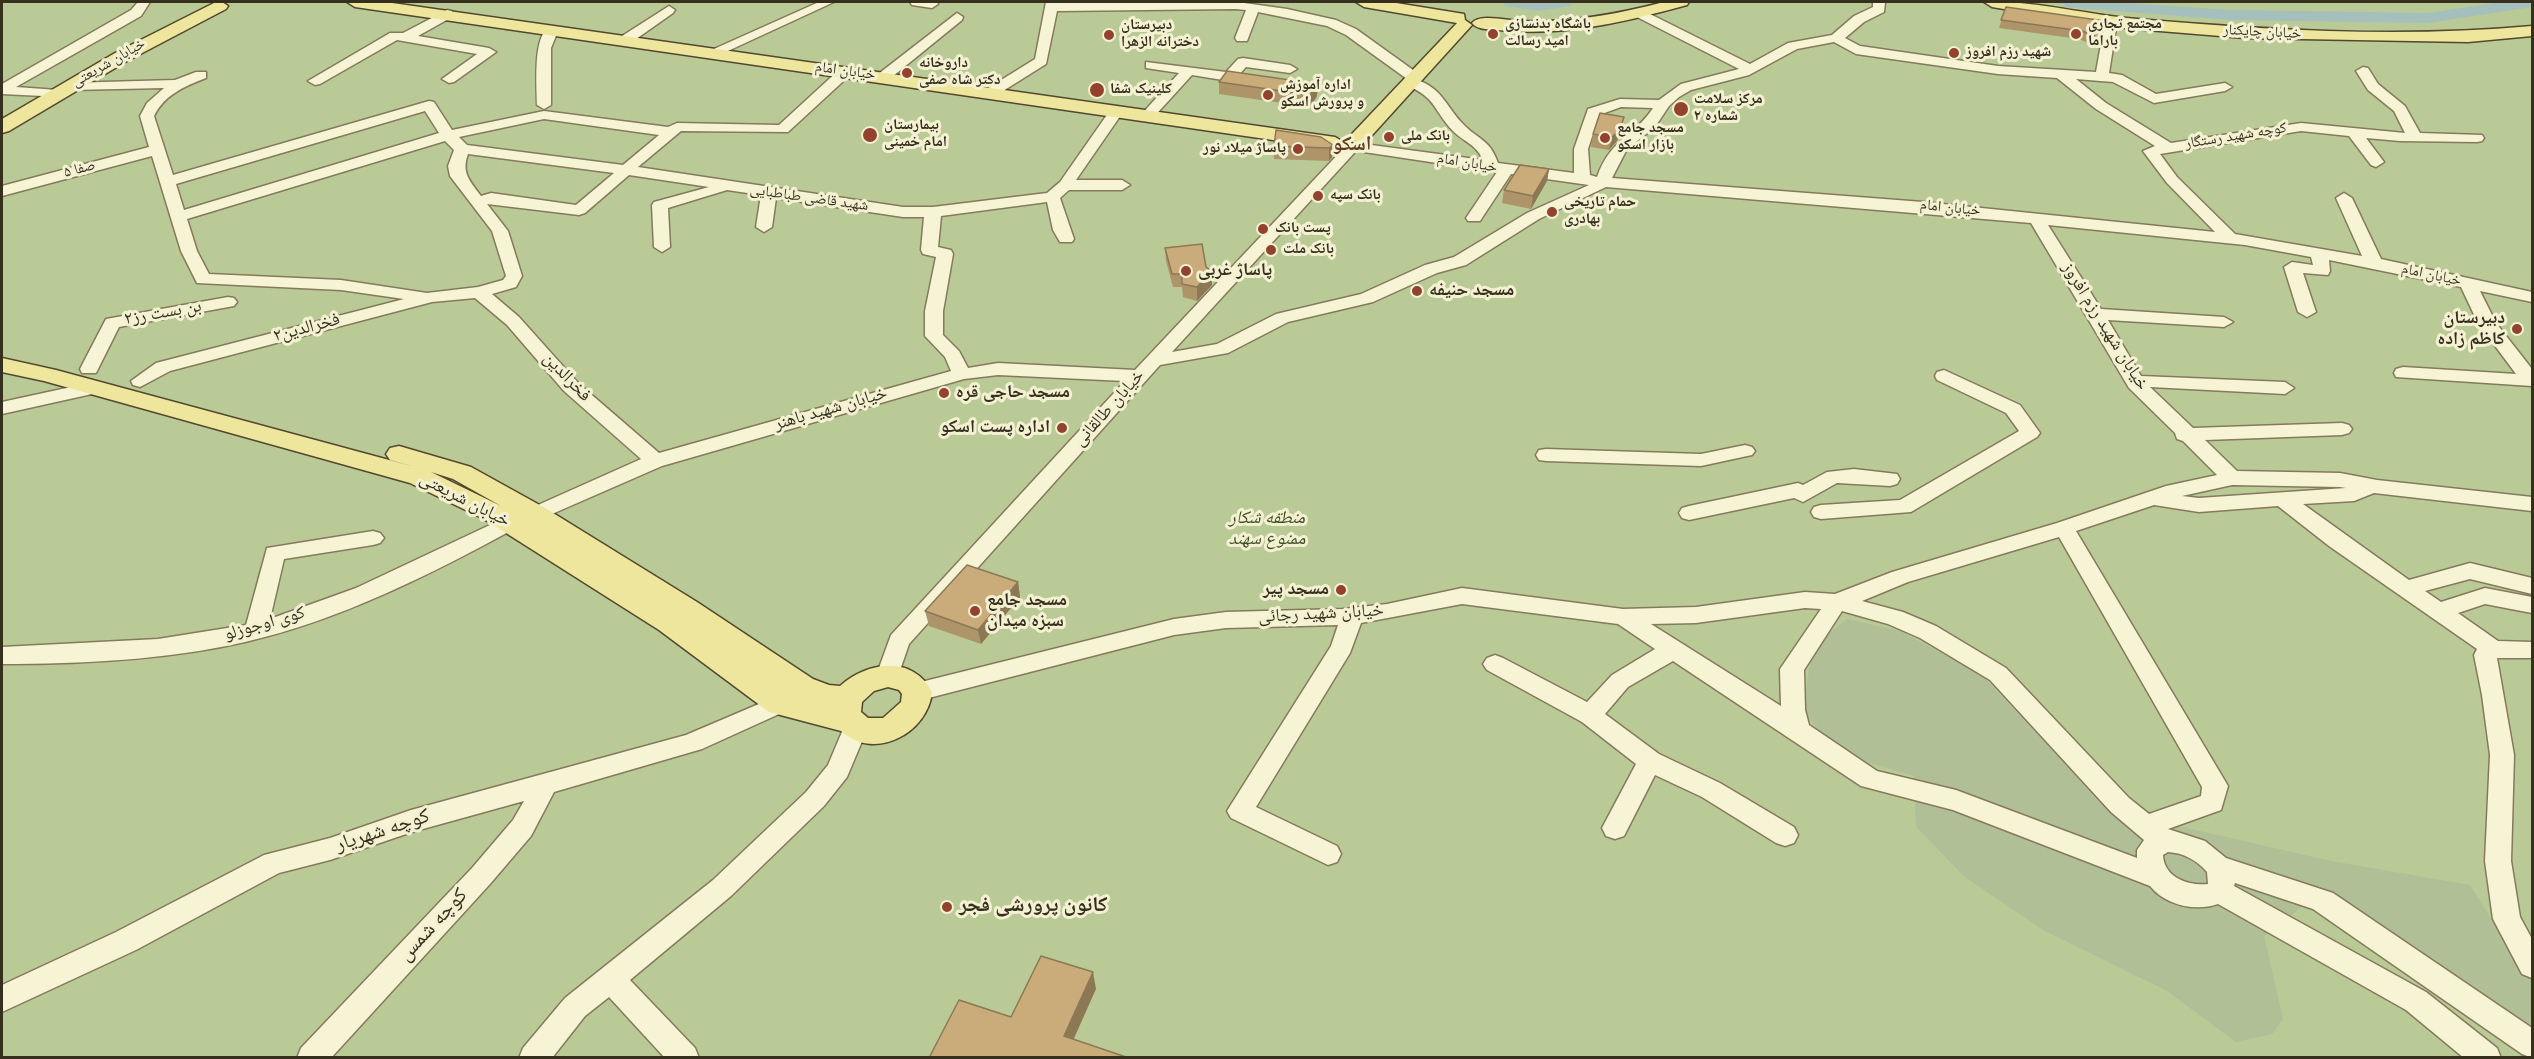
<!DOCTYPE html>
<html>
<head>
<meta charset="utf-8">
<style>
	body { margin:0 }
	#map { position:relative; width:2534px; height:1059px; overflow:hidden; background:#ece9c3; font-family:Spectral,serif }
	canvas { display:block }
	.frame { position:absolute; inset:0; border:3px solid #362f1e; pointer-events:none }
</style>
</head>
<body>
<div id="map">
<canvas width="2534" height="1059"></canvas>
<div class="frame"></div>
</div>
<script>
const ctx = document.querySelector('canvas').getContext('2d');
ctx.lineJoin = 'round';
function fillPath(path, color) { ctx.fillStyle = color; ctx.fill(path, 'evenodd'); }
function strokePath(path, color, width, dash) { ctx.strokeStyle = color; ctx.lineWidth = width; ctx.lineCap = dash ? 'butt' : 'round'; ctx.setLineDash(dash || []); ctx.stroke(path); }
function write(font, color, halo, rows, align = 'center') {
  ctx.font = font + ' Spectral,"Noto Naskh Arabic",serif'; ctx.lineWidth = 6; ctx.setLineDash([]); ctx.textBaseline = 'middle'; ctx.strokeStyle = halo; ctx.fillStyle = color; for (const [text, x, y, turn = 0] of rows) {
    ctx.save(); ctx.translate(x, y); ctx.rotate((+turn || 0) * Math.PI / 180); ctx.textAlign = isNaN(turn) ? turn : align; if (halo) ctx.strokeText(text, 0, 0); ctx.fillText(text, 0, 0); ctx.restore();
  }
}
fillPath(new Path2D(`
	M2,2H2532V1057L2,1058Z`), '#b9ca97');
fillPath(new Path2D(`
	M1847,619L1900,631L1981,674L2108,810L2331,861L2470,885L2506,942L2532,975V1035L2410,954L2324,890L2264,936L2283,1019L2272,1034L2236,1042L2167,991L2043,930L1965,877L1916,827L1914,776L1866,762L1830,742L1804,713V700L1811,658L1829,633Z`), '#b1bf96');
fillPath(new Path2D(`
	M1503,2H1573L1570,6L1538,11L1505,6Z
	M2057,2H2111L2230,10L2428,13L2502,2H2532V7L2428,23L2230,20L2066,7Z`), '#a5bfbd');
const minor = new Path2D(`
	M138,2H150L141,16L16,87L58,90L65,94L63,97L2,94V84L131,10Z
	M819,2H834L717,56H707L705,53Z
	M910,2H937L938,4L932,8L912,5Z
	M1046,2H1237L1287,9L1336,20L1356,29L1420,75V81C1443,90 1447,108 1463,124C1478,140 1489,138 1498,163L1574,173V149L1588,109L1620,99L1659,100L1681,84L1739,69L1635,16V10L1640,9L1750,64L1788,43L1832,35L1854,16L1873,7V2H1885L1884,12L1864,22L1845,38L1860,46L1998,66L2096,72L2105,22L2111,18L2117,22L2109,73L2122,75L2156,94L2225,83L2232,87L2225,91L2154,103L2113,82L2076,79L2106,103L2171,143L2301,123L2405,133L2394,111L2368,90L2356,71L2363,67L2368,68L2378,84L2405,106L2420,133L2482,135L2484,138L2482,141L2477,142L2400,141L2366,138L2384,162L2376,167L2371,165L2349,136L2301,131L2160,154L2177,177L2235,234L2362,256L2336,198L2344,193L2352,198L2381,259L2532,292V302L2480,291L2496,323L2532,369V386L2396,377L2394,373L2396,369L2403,367L2516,374L2478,323L2461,287L2329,260L2330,271L2328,275L2303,273L2316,312L2307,317L2298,312L2284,267L2292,262L2313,265L2311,257L2245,245L2048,225L2101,309L2224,317L2233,322L2224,327L2108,320L2141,376L2285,382L2294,388L2285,394L2150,387L2193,428L2342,423L2349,425L2352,429L2349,433L2342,435L2205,440L2237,471L2340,473L2377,480L2532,497V511L2374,493L2354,501L2303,504L2409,580L2470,563L2532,578V594L2470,579L2425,591L2441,602L2485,588L2532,597V613L2485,604L2458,613L2498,641L2532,642V658H2497L2514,755L2511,861L2520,917L2532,939V978L2522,974L2493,919L2485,861L2490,755L2482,695L2474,655L2477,649L2329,546L2278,506L2199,512L2154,505L2076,531L2228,786L2221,810L2168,829L2205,841L2226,858L2333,893L2532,1028V1058L2522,1054L2313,909L2235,883L2234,886L2426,992L2497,1048L2501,1058H2464L2406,1010L2218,904C2195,912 2165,905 2150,886L1953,810L1861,786L1673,661L1628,687L1605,714L1659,754L1720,783L1794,827L1798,835L1794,843L1785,846L1776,843L1702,797L1655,775L1624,836L1615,839L1606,836L1602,828L1636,764L1582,722L1487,670L1483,664L1487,658L1495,655L1503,658L1587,702L1612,675L1655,649L1618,624L1462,604L1361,623L1350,653L1256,807L1337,846L1341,854L1337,862L1328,865L1231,818L1227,811L1331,646L1338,625L1226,628L1174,635L917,701L909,698L905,692L909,686L917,683L1174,619L1226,612L1343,609L1387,604L1462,588L1623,609L1696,607L1805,592L1835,594L1892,572L2057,523L2166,486L2217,475L2183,441L2177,439L2175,433L2129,388L2031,223L1606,187L1539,219L1466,265L1437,273L1373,302L1288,322L1228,353L1160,365L909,644L896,682L888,685L880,682L876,676L891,635L1125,381L998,375L964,379L662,466L536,521L529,519L526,514L529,509L641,459L564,391L507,325L475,298L432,302L170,371L140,387L133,385L131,381L156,363L404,299L341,290L197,283L181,251L152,156L2,196V186L149,147L140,116L147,103L164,88L72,90L67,89V83L175,80L196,72H206V78C185,86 164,95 154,116L173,175L429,101L434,102L452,130L544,111L668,127L677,123L779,125L840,69L845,68L852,72L850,75L788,132L681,131L638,167L903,207H933L1047,193L1060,182L1111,109L1116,108L1123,112L1076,180H1122L1130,185L1122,190H1069L1060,198L1074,239L1072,242H1060L1053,230L1047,202L941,216L938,247L951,250L953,254L943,311V335L959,351L968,368L998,363L1135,370L1343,149H1353L1355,152L1172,352L1217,344L1276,314L1361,294L1425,265L1454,257L1527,213L1589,185L1511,174L1480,221H1468L1466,218L1497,172L1364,152L1357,148L1364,144L1483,160C1476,144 1464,142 1453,131C1433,110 1437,98 1406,85L1404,82L1407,79L1346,35L1327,26L1258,12L1247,41H1237L1235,38L1246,10L1235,9L1057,11L1046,64L995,96H985V90L1035,59ZM1834,42L1856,54L1998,74L2057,78L2096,109L2155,146L2143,151L2167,183L2215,232L1923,202L1612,178L1627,149L1655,127L1669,106L1679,97L1691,90L1749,75L1797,49ZM1621,107L1653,108C1634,137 1610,139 1597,177L1590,175L1588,149L1599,115ZM425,111L439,133L184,210L176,184ZM544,119L659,135L623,165L467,145L459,137ZM445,141L454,150L448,166L450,176L492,231L506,276L503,280L478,287L427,293L341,280L209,274L197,251L187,219ZM468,154L614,173L576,205L491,193L481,196C470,181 461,173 468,154ZM629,175L709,187L654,202L652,205L654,247L662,252L670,247L668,208L727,190L761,195L756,227L764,232L772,227L776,198L903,217H924L921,250L923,254L936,257L925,311V336L945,357L951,371L659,453L578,383L519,317L492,294L516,287L522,276L508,231L487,204L579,215L585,213ZM2232,485L2340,487L2346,488L2199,498L2182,496ZM2059,537L2202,787L2201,796L2149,814L2129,798L2006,668L1936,626L1903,612L1862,601L1908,582ZM1805,608L1821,609L1780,669L1781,706L1651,624L1696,623ZM1842,611L1888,624L1920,638L1990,680L2111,812L2144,840L2137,850V858L1956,790L1877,771L1809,725L1805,710L1804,670ZM2168,852C2183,853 2197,860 2207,872L2208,884C2189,886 2164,878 2163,855Z
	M669,6L675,10L673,13L629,44H619V38Z
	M447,10L452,11V17L418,36L489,48L496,52L454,82L449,83L442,79L477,54L397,40L320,84L315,85L308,81L390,33H403Z
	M957,13L963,17L962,20L887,81H877V75Z
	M551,27L558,31L551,48V105L544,109L537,105C537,88 532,32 551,27Z
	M1243,58L1290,65L1297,69L1290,73L1246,67L1234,80L1229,81L1192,75L1151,120L1146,121L1139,117L1179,73L1146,68V62L1226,72L1238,59Z
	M228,297L234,298L237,302L234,306L119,327L96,373H82L80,369L106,319Z
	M1944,370L2020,405L2040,433L2037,437L1911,512L1821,519L1814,517L1811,512L1814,507L1821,505L1900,500L2019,431L2006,413L1937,380L1935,376L1937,372Z
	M94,382L103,388L101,392L2,414V402Z
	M1745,445L1752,447L1755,451L1752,455L1701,466L1546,461L1539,460L1536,455L1539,450L1546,449L1701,454Z
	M1854,469L1897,474L1900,479L1897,484L1890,486L1837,483L1803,502L1794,498L1689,520L1682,518L1679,513L1682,508L1689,506L1798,483L1803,485L1827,472Z
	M509,516L516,518L519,523L516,528C431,574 341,620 245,642C167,660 82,664 2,664V647L158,639L246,625L267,548L373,531L380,533L384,538L380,543L373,545L284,559L270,619L356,588Z
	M780,695L788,698L792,704L788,710L702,749L554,792L531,836L490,884L331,1058H297L301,1048L472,868L513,820L524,801L412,832L330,860L279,873L136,950L2,1012V985L116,932L264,855L330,838L411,810L686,735Z
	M856,718L865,720L868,727L847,777L824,806L731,896L630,980L695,1048L699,1058H665L609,997L585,1016L552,1058H519L523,1048L565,998L713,880L806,792L828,765L847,720Z`);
const major = new Path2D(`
	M222,2L228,6L226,9L127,61L9,131L2,133V119L115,53L214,3Z
	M347,2H385L1335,137L1345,143L1335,149L355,7Z
	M1356,2H1390L1458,13L1464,14L1465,20L1472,25L1365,143L1358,145L1348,139L1351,135L1457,23L1364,7Z
	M1664,2H1689L1687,5C1625,22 1562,37 1498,30C1489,29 1477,30 1472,23C1480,13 1509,21 1521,21C1570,23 1618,14 1664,2Z
	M1984,2C2034,0 2087,15 2137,19C2268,30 2401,38 2532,26V36L2468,42L2245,38L2111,27L1992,7Z
	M2,358L56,370L415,467L390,460L386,454L390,448L399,446L471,467L545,508L697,602L813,679L829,685L840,686C868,661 913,655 932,692C928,733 874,762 841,731L769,712L659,630L484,519L410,483L44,381L2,372ZM431,472L453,479L501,506ZM888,687L899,690L902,694L901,702L883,718H868L861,712L862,702L874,691Z`);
strokePath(minor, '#857a5b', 3);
strokePath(major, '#53482f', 3);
fillPath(minor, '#f7f4d6');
fillPath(major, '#eee69c');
fillPath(new Path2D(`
	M2006,7L2105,21L2102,39L2098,47L2079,39L1999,28Z
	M1219,82L1317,96L1310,107L1219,94Z
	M1624,117L1621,129L1617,141L1609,150L1591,147L1593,134Z
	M1333,145L1332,157L1329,161L1274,159V146Z
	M1549,169L1547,181L1531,209L1502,203L1504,190Z
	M1165,248L1206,267L1212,271V285L1197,301L1183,297L1182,287H1173L1166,261Z
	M1018,582L1020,597L981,644L929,626L925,611Z`), '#ad9469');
fillPath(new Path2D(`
	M1318,84L1317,96L1310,107V95Z
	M1624,117L1621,129L1617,141L1609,150L1612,137Z
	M1333,145L1332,157L1329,161V148Z
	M1549,169L1547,181L1531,209L1533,196Z
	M1212,271V285L1197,301V287Z
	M1018,582L1020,597L981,644L978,630Z
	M1093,972L1096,989L1067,1054L1064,1036Z`), '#8d7855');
const building = new Path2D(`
	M2006,7L2105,21L2102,39L2082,31L2001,20Z
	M1227,71L1318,84L1310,95L1219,82Z
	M1600,113L1624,117L1620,129L1612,137L1593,134Z
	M1276,130L1321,137L1333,145L1329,148L1274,146Z
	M1520,165L1549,169L1533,196L1504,190Z
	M1202,244L1206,267L1212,271L1197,287L1182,284V274H1172L1165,248Z
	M967,565L1018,582L978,630L925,611Z
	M1041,956L1093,972L1064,1036L1129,1058H929L959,1000L1011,1017Z`);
fillPath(building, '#c9ac7a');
strokePath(building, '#8d7855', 1.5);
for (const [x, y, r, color] of [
	[1493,34,6,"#92422d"],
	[2076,34,6,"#92422d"],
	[1109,35,6,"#92422d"],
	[1954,53,6,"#92422d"],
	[907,73,6,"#92422d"],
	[1097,90,8,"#92422d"],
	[1268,95,6,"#92422d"],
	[1681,109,8,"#92422d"],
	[870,135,8,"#92422d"],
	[1389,137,6,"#92422d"],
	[1605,138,6,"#92422d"],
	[1298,149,6,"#92422d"],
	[1318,196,6,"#92422d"],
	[1552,212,6,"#92422d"],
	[1263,229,6,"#92422d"],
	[1271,250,6,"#92422d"],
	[1186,271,6,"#92422d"],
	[1417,291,6,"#92422d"],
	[2517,329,6,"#92422d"],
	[944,393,6,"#92422d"],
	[1062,428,6,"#92422d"],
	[1341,590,6,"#92422d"],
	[975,611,6,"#92422d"],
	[947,907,6,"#92422d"]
]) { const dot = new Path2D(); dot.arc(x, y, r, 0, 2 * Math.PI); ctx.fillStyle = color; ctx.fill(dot); strokePath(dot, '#f4f1d2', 2); }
write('bold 15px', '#362f1e', '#f4f1d2', [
	["باشگاه بدنسازی",1505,25],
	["امید رسالت",1505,42],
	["مجتمع تجاری",2088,25],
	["باراما",2088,42],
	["دبیرستان",1121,26],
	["دخترانه الزهرا",1121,43],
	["شهید رزم افروز",1966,53],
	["داروخانه",919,64],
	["دکتر شاه صفی",919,81],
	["اداره آموزش",1280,86],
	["و پرورش اسکو",1280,103],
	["کلینیک شفا",1110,90],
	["مرکز سلامت",1694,100],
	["شماره ۲",1694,117],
	["بیمارستان",884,126],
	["امام خمینی",884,143],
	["مسجد جامع",1617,129],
	["بازار اسکو",1617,146],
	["بانک ملی",1401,137],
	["پاساژ میلاد نور",1286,149,"right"],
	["بانک سپه",1330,196],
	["حمام تاریخی",1564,203],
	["بهادری",1564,220],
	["پست بانک",1275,229],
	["بانک ملت",1283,250]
], 'left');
write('15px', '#362f1e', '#f4f1d2', [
	["خیابان چایکنار",2262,33,3],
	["خیابان شریعتی",109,64,-30],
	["خیابان امام",845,72,8],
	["کوچه شهید رستگار",2236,137,-9],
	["خیابان امام",1467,164,9],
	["صفا ۵",80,170,-15],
	["شهید قاضی طباطبایی",809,199,8],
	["خیابان امام",1950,209,6],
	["خیابان امام",2431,276,12]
]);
write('bold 18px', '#362f1e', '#f4f1d2', [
	["پاساژ غربی",1198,271],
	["مسجد حنیفه",1429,291],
	["دبیرستان",2505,319,"right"],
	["کاظم زاده",2505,340,"right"],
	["مسجد حاجی قره",956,393],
	["اداره پست اسکو",1050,428,"right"],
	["مسجد پیر",1329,590,"right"],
	["مسجد جامع",987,601],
	["سبزه میدان",987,622]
], 'left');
write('18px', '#362f1e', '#f4f1d2', [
	["بن بست رز۲",163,314,-10],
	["خیابان شهید رزم افروز",2104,327,58],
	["فخرالدین۲",307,329,-15],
	["فخرالدین",566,378,46],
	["خیابان طالقانی",1110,409,-48],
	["خیابان شهید باهنر",831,410,-16],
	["خیابان شریعتی",464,501,27],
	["خیابان شهید رجائی",1321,615,-3],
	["کوی اوجوزلو",265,625,-16]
]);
write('italic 18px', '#3d5125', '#f4f1d2', [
	["منطقه شکار",1267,519],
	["ممنوع سهند",1267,540]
]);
write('bold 20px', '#613b1f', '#f4f1d2', [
	["اسکو",1352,146]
]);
write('21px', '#362f1e', '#f4f1d2', [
	["کوچه شهریار",383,832,-18],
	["کوچه شمس",434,926,-47]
]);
write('bold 21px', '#362f1e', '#f4f1d2', [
	["کانون پرورشی فجر",959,907]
], 'left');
</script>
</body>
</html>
